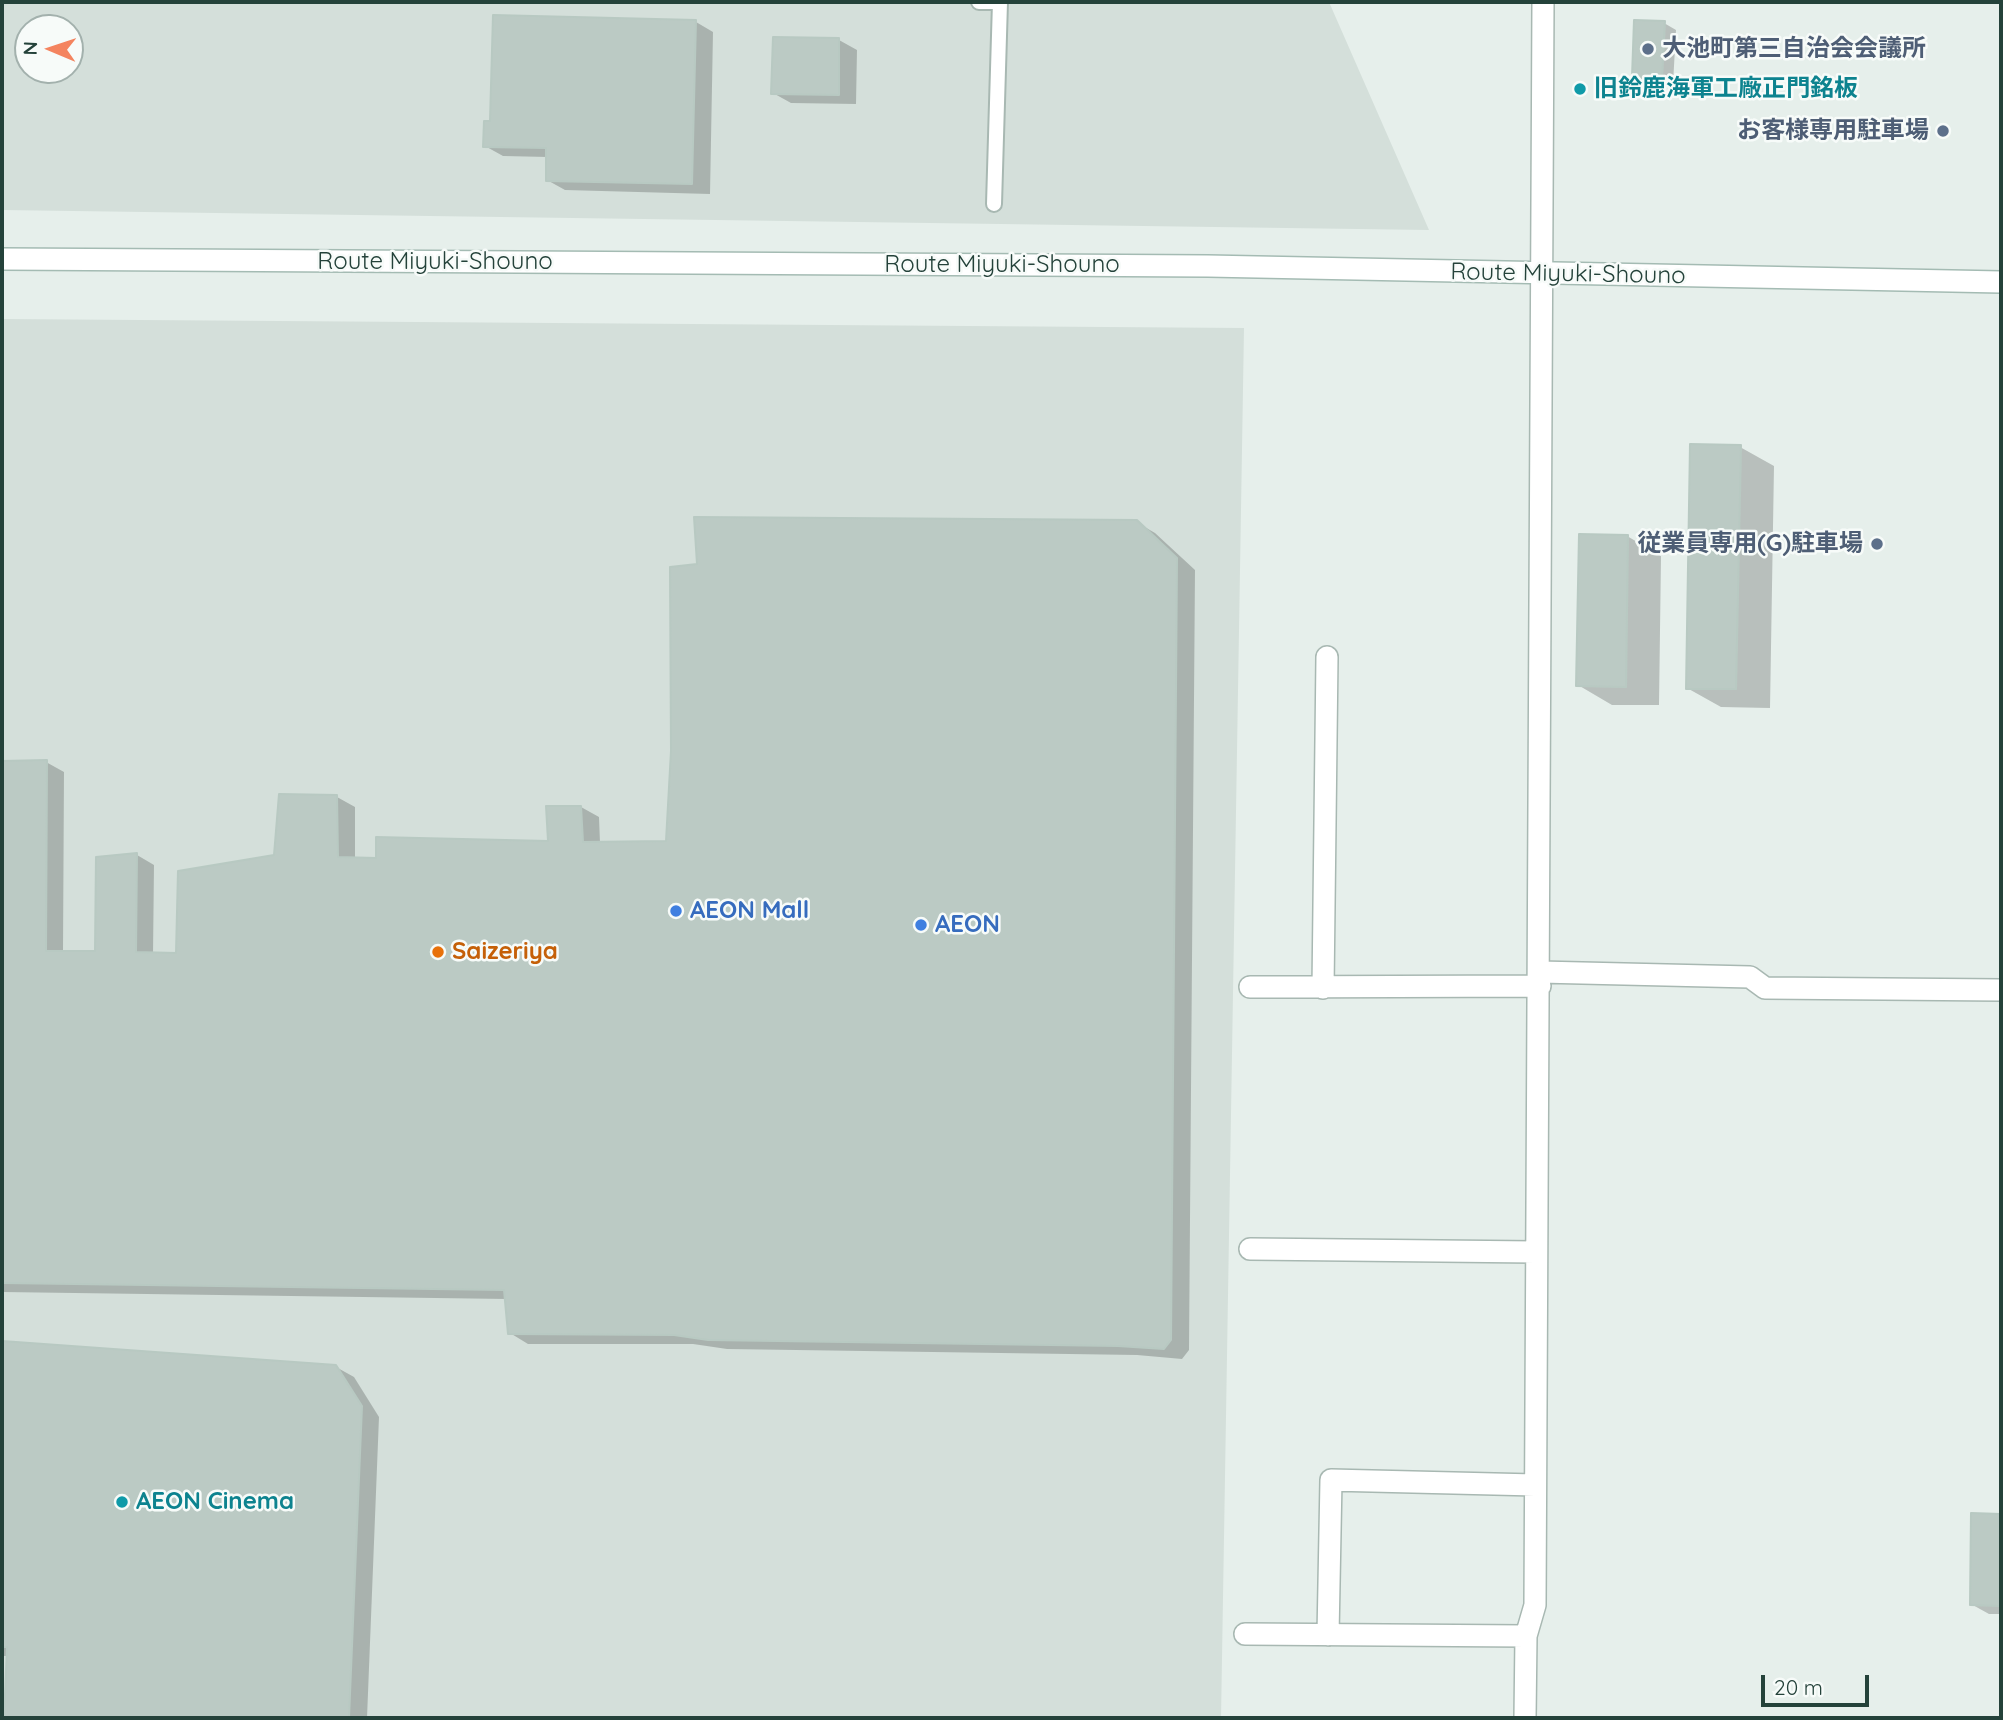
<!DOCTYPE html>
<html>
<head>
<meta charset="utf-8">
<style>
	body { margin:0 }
	#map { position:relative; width:2003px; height:1720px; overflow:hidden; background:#e6efeb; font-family:Quicksand,sans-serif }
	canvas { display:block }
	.frame { position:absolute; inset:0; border:4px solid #24423a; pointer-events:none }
	.north { position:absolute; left:14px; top:14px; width:70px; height:70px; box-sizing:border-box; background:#f7fbf9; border:2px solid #a3b1ad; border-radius:50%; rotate:272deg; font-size:19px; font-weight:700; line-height:28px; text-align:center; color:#24423a }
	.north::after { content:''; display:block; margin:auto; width:24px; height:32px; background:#f4845f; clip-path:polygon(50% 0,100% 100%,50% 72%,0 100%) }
	.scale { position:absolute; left:1761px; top:1675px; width:108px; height:32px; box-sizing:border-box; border:4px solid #24423a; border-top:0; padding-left:9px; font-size:21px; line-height:24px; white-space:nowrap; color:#24423a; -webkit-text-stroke:5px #f7fbf9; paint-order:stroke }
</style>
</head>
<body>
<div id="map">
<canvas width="2003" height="1720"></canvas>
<div class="frame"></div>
<div class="north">N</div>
<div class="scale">20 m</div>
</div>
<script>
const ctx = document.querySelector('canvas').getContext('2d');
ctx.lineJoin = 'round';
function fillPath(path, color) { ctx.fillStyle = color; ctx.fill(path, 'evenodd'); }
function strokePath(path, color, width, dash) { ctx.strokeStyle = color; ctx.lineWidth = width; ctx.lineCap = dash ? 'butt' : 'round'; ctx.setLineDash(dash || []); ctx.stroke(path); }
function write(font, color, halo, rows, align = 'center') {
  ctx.font = font + ' Quicksand,"Noto Sans JP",sans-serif'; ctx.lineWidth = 5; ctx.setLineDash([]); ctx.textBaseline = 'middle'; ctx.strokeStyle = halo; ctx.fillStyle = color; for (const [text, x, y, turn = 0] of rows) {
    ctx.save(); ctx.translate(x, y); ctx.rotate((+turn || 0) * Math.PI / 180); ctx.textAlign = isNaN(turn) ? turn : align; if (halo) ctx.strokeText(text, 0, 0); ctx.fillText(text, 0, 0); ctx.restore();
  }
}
fillPath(new Path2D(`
	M2,2H1329L1429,230L2,210ZM28,28H70V70H28Z
	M2,319L1244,328L1221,1718H2Z`), '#d4dfda');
fillPath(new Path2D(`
	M696,22L713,32L710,194L565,190L547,180L548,157L503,156L485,146L492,123Z
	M1664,23L1676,30L1673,84L1645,83L1633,76Z
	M839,40L857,50L856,104L791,103L773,93Z
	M1740,447L1774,466L1770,708L1721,707L1687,688Z
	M1136,522L1155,533L1195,570L1189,1350L1182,1359L1137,1355L727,1349L693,1344H528L510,1333L507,1299L2,1292V762H46L64,772L63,952H96L137,855L154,865L153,955H178L337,797L355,807V859L378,860L550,843L581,807L599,817L600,843H667Z
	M1627,536L1661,556L1659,705H1612L1578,685Z
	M2,1343L336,1367L354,1377L379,1417L367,1718H6L9,1656H2Z
	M1973,1515H2001V1614H1989L1971,1604Z`), '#0003');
const building = new Path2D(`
	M493,15L696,20L692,184L546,181V148L483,147L484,121H490Z
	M1634,20L1665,21L1662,79L1632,77Z
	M773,37L839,38V95L771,94Z
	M1690,444L1741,445L1736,689H1686Z
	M694,517L1137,520L1177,558L1171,1340L1164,1349L1118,1346L708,1340L674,1335L508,1334L504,1290L2,1283V761L47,760L46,951H95L96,857L137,853L136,952L176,953L178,871L274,855L279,794L337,795L338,857L376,858V837L548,841L546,806H581L583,842L666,841L671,751L670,567L697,564Z
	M1579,534L1628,535L1626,687L1576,686Z
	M2,1341L336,1365L362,1406L349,1718H4L7,1647H2Z
	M1971,1513L2001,1514V1606L1970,1605Z`);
fillPath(building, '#bbcac4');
strokePath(building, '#b8c9c2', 2);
const lane = new Path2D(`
	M979,2H1000
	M994,204L1000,2`);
const street = new Path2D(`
	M1540,972L1750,977L1765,988L2001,990
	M1250,987L1540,986
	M1323,988L1327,657
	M1250,1249L1535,1252
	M1245,1634L1526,1636
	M1328,1635L1331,1480L1535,1485
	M1525,1718L1526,1636L1535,1605L1543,2`);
const secondary = new Path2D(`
	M2,259L1208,266L2001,282`);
strokePath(lane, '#a8b8b2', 18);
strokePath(street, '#a8b8b2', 24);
strokePath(secondary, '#a4bbb3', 24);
strokePath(lane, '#fff', 14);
strokePath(street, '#fff', 21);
strokePath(secondary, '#fff', 21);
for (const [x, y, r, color] of [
	[1648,49,7,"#5c6f8a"],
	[1580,89,7,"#0f9aa8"],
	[1943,131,7,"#5c6f8a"],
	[1877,544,7,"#5c6f8a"],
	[676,911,7,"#3f7fe0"],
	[921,925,7,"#3f7fe0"],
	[438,952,7,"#e8710a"],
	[122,1502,7,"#0f9aa8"]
]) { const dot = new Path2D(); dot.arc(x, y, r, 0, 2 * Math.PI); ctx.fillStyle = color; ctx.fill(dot); strokePath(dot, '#f7fbf9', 2.5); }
write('bold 24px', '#4e5e75', '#f7fbf9', [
	["大池町第三自治会会議所",1662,49,"left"],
	["お客様専用駐車場",1929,131],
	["従業員専用(G)駐車場",1863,544]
], 'right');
write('bold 24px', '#0d838f', '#f7fbf9', [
	["旧鈴鹿海軍工廠正門銘板",1594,89],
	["AEON Cinema",136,1502]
], 'left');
write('24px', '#24423a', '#f7fbf9', [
	["Route Miyuki-Shouno",435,262],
	["Route Miyuki-Shouno",1002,265],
	["Route Miyuki-Shouno",1568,274,1]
]);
write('bold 24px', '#366cbe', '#f7fbf9', [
	["AEON Mall",690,911],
	["AEON",935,925]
], 'left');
write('bold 24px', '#c56008', '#f7fbf9', [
	["Saizeriya",452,952]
], 'left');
</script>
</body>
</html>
